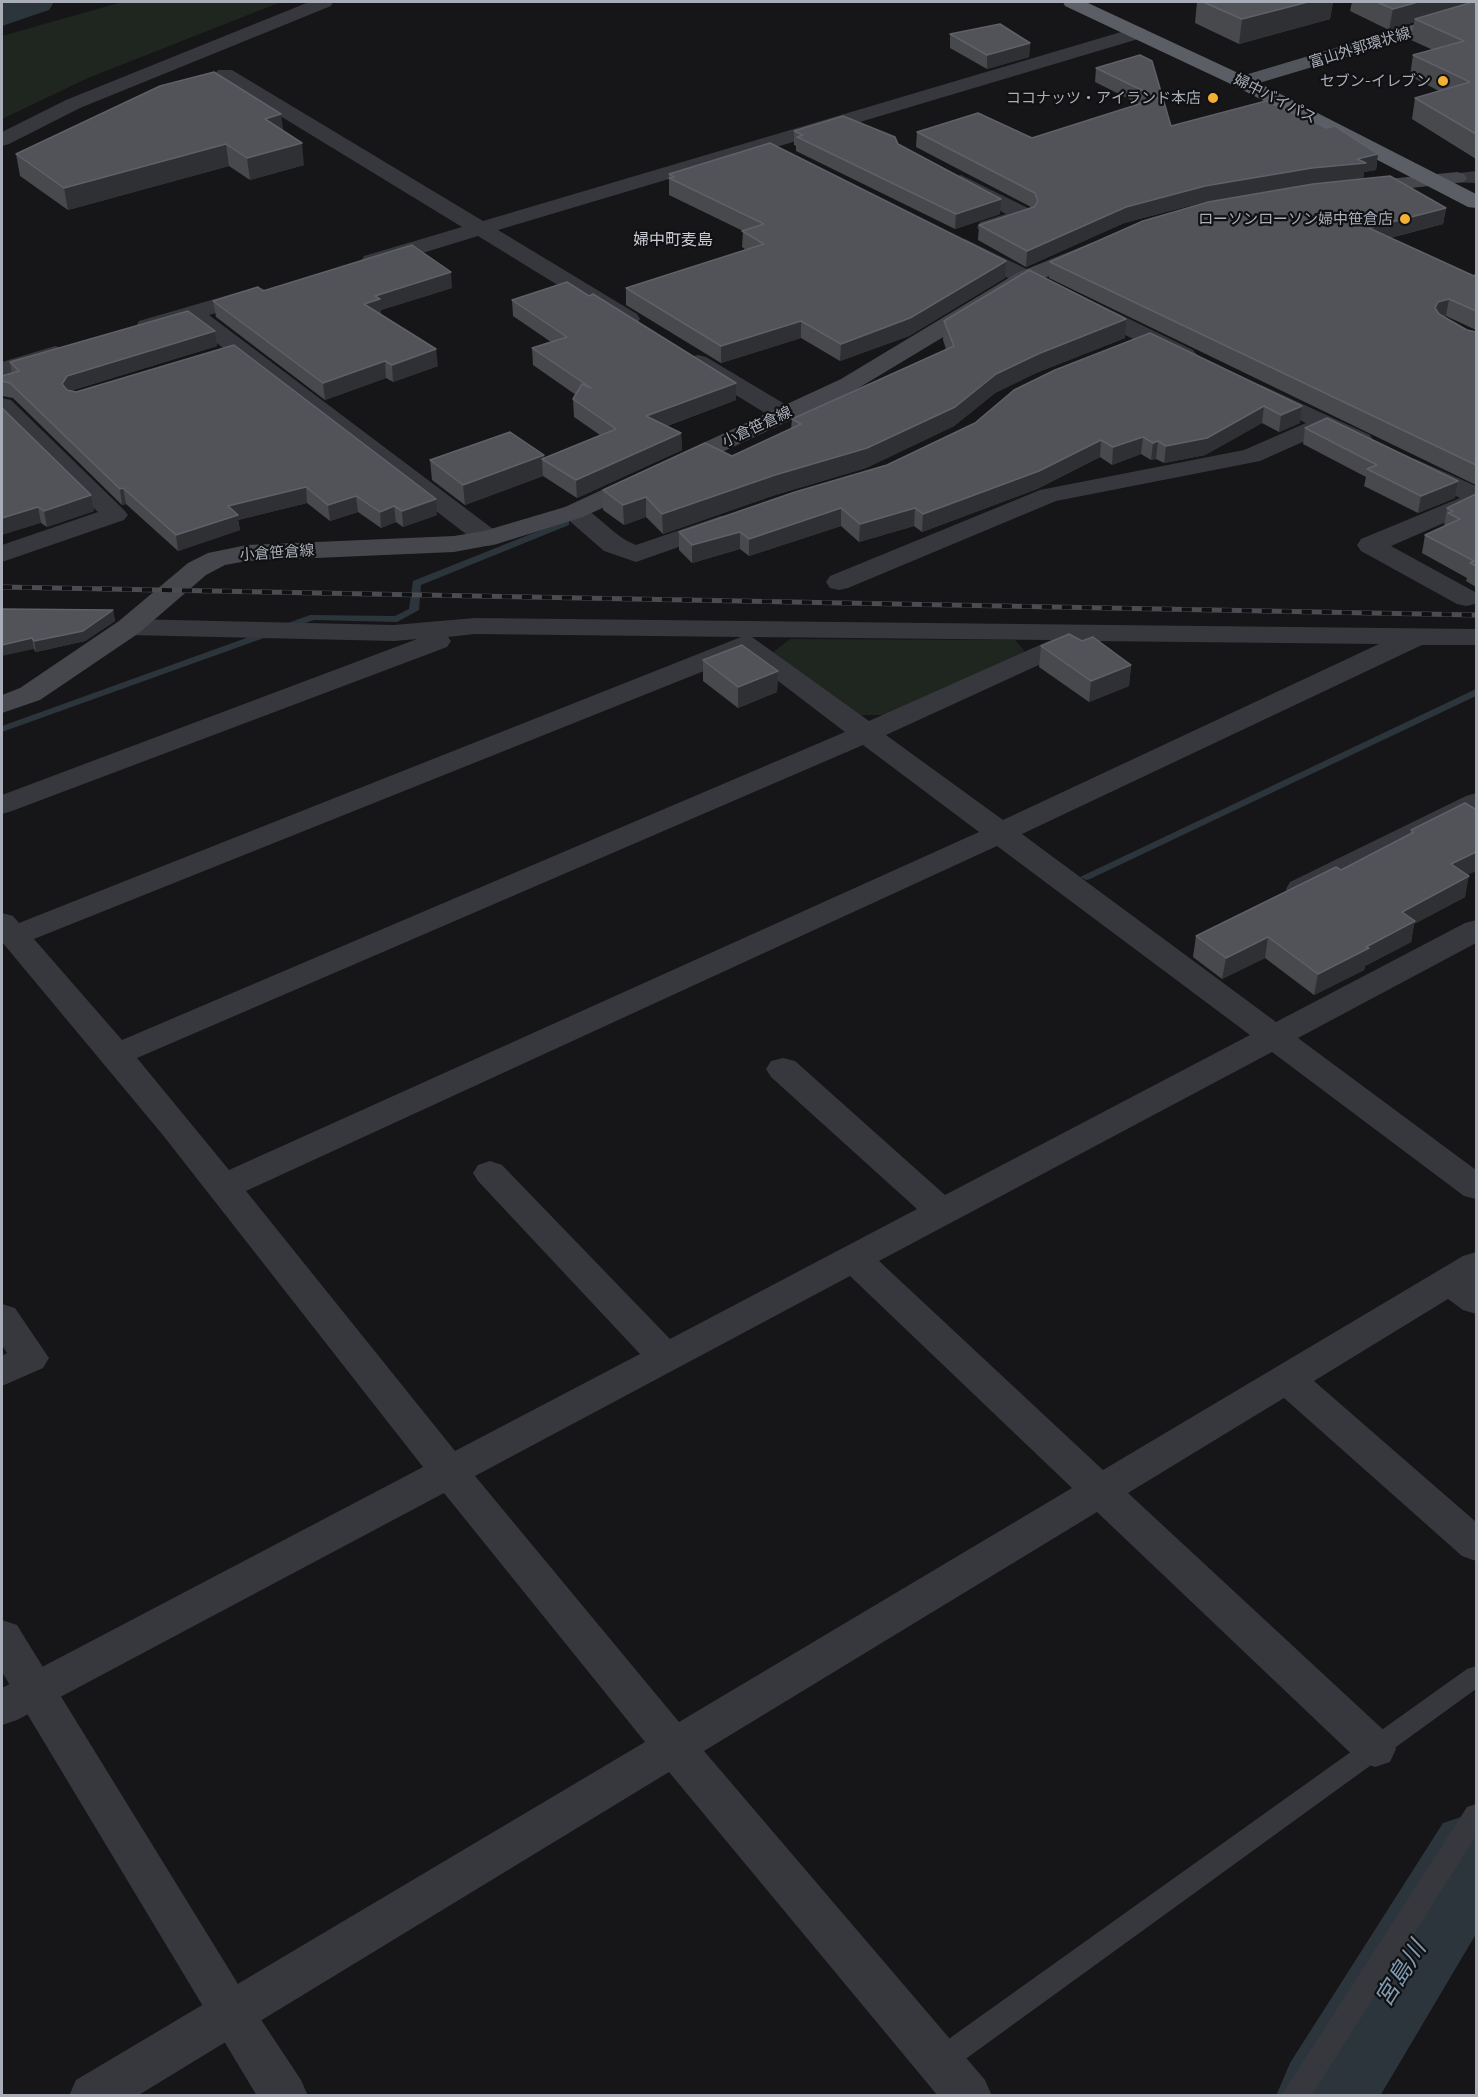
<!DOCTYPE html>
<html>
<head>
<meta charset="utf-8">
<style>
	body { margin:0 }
	#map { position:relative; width:1478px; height:2097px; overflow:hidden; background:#161618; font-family:Raleway,sans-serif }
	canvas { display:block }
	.frame { position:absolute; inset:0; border:3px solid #a8adb8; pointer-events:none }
</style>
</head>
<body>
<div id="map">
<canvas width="1478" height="2097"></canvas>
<div class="frame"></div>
</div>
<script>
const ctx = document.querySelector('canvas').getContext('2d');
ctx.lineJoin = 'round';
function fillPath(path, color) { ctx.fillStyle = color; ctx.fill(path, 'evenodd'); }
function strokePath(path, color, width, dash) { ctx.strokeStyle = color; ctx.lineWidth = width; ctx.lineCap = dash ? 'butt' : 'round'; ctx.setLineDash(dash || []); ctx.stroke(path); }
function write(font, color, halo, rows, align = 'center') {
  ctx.font = font + ' Raleway,"Noto Sans JP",sans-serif'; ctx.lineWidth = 4.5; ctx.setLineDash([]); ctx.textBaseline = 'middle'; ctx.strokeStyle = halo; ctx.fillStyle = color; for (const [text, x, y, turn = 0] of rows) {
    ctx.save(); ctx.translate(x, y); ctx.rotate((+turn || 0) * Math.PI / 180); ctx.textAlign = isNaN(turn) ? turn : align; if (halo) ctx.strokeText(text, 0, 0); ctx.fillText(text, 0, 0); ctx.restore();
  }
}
fillPath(new Path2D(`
	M122,2H281L88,78L2,119V36Z
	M790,639L1015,640L1028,655L889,715H856L772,653Z`), '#1e261f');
fillPath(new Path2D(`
	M566,520L569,521V525L421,585L419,610L397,622L314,620L2,732V726L310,615L395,616L409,609L413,581Z
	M1476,689V696L1090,879L1086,880L1080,877Z`), '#2c353c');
fillPath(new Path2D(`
	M2,2H54L49,10L2,26Z
	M1476,1812V1934L1380,2096H1276L1290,2063L1443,1823Z`), '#2c353c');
fillPath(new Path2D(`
	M1476,1666V1689L949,2071L939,2075L929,2071L925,2062L929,2053L1467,1669Z
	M1476,1804V1836L1311,2096H1281L1467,1807Z`), '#37383d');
fillPath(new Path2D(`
	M309,2H333L331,6L80,108L9,144L2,146V132L66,100Z
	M1138,27L1145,29L1147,33L1145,37L498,230L637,314L640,319L637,324L629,326L621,324L478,236L380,266L372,268L364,266L361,261L364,256L462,227L218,78L215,74L218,70H232L483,221Z
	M1476,171V183L1450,182L1447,178L1450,174Z
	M961,175L1032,210L1035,215L1032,220C1016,225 996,236 980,232L977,227L980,222L1006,214L954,185L951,181L954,177Z
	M965,239L1193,350L1197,355L1193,360L1185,362L1177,360L1017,283L957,251L954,246L957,241Z
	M256,287L264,289L267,294L264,299L209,315L497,532L501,538L497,544L488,546L479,544L188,321L147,333L139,331L136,326L139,321Z
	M55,346L63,348L67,353L63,358L2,377V362Z
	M698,355L706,357L793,409L796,414L793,419L784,421L775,419L690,367L686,362L690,357Z
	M1261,385L1370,435L1373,440L1370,445L1361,447L1352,445L1325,432L1260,461L1056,501L848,588L839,590L830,588L826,582L830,576L1040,490L1244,450L1306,423L1253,397L1249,392L1253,387Z
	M2,398L11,400L124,510L128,515L124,520L2,562V545L98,512L2,418Z
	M1415,459L1476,486V509L1391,546L1475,592V604L1466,606L1457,604L1361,551L1357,545L1361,539L1460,498L1406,471L1403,466L1406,461Z
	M574,504C596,510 612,536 636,545L721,516L730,519L734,524L730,529L636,562L604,551L565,517L561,512L565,507Z
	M475,618L1476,629V645H1422L1022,834L1276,1022L1465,923L1476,920V943L1298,1038L1476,1170V1199L1464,1196L1272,1052L879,1261L1103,1470L1463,1256L1476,1252V1314L1463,1310L1448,1299L1314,1381L1476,1522V1561L1462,1556L1284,1398L1128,1493L1390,1736L1396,1749L1390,1762L1375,1767L1360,1762L1097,1512L704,1751L985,2080L992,2096H938L669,1772L137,2096H69L76,2080L645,1742L444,1493L17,1720L2,1725V1688L423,1467L162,1134L2,942V913L13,916L19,923L741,637L475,634L448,637L451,641L447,647L12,811L2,814V795L417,639L394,641L129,635L119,633L115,627L119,621L129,619L394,625ZM752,637L1051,640L869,721ZM1091,641L1379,644L1003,820L886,735ZM744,655L845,732L122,1040L34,939ZM863,745L979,832L229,1170L137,1058ZM997,846L1250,1035L945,1195L795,1061L783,1058L771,1061L766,1069L771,1077L917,1209L670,1339L502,1165L490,1161L478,1165L473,1173L478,1181L640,1354L455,1451L246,1191ZM850,1276L1072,1488L679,1722L475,1476Z
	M1476,793V813L1312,896L1301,898L1290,896L1286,889L1290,882L1466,796Z
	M2,1304L15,1308L49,1358L43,1368L2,1386V1356L7,1353L2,1345Z`), '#37383d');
fillPath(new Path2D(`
	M2,1620L17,1625L246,1997L301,2080L308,2096H257L2,1672Z`), '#37383d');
fillPath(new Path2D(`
	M1457,172L1464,174L1467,178L1464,182L1359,194L1352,192L1348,188L1352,184L1359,182Z
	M1091,243L1099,245L1102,250L1099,255L1033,283L857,389L583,517L497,544L454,552L247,561L225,565L206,575L139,633L40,700L2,713V695L20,688L119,621L188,563L208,553L247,545L454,536L484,531L565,507L841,379L1017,273Z`), '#45474d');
fillPath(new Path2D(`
	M1476,6V18L1249,86H1235L1232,82L1235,78Z`), '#53555c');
fillPath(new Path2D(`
	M1063,2H1086L1249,78L1476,194V208L1468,207L1235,86L1065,6Z`), '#5b5e65');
const rail = new Path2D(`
	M2,587L1476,615`);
strokePath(rail, '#4a4c52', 5);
strokePath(rail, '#111113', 4, [10]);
fillPath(new Path2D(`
	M1197,2H1333L1330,19L1239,44L1195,23Z
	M1352,2H1476V159L1412,119L1415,98L1439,91L1410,76L1413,55L1433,50L1411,40L1414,22L1389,30L1350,11Z
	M950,34L1030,43L1029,57L987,69L950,48Z
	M1140,55L1171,126L1378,154L1376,170L1364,172L1363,179L1310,184L1204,202L1124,223L1026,267L978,240L979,225L1031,207L916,147L917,132L1032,138L1139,104L1095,82L1096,68Z
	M283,131L304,165L250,180L229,166L68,210L20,176L16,154Z
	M794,131L898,144L1000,214L955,229L796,151V146L794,145Z
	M669,174L1005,278L909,336L840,361L801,338L721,363L626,305V288L746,250L742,247L743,231L669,195Z
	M1446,208L1443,224L1390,238L1474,276L1476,274V330L1446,316L1444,317L1467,330L1476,332V485L1049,278L1050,262Z
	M452,288L381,310V315L438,366L393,382L386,378L325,400L216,317L213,301L263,291Z
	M589,296L736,383V400L667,426L681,433L682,450L577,498L543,476L465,505L432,480L430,460L544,455V458L600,435L574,417L573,399L576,395L533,365L532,348L551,342L513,316L512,300Z
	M944,321L1125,338L1036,373L995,393L954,426L866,468L775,495L663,534L646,517L624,525L603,510V490L732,456L791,429L792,419L946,349L943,340Z
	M215,331L217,346L70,391L437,515L403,527L396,522L381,528L358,512L330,521L307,503L238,520L240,530L178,551L126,504L122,505L13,398L2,396V397V376L12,373L10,362Z
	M1150,333L1300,423L1279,432L1262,423L1205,455L1164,463L1156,459L1151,460L1141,454L1112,465L1100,457L1037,489L922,532L914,526L859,542L841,526L749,556L740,549L692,563L679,550V532L887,465L975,423Z
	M2,408L91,495L94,511L47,527L41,523Z
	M1305,428L1458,481L1455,498L1418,513L1364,486L1366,477L1303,444Z
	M1476,494V587L1466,581L1467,578L1422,553L1425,535L1445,526H1444L1447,508Z
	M2,609L113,610L115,621L85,641L36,652Z
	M1082,641L1131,665L1129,686L1089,702L1039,667L1041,646Z
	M703,660L778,671L777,692L738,708L703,681Z
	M1411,830L1468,875L1465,897L1414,924L1411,942L1365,966L1364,970L1314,995L1265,958L1222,979L1193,957L1196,936L1341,870L1410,834Z`), '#47494d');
fillPath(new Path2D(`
	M1308,2H1333L1330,19L1239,44L1242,19Z
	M1418,2H1476L1415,19L1414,22L1389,30L1393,9Z
	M1030,43L1029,57L987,69V55Z
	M281,114L284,136L265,119Z
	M302,143L304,165L250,180L247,158Z
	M226,144L229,166L68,210L64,188Z
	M1378,154L1376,170L1364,172L1363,179L1310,184L1204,202L1124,223L1026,267L1027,251L1126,207L1205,186Z
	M1001,199L1000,214L955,229L956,214Z
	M1446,208L1443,224L1366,244L1369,228Z
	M1006,261L1005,278L909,336L840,361L841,344Z
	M451,272L452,288L381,310V315L364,304L375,296Z
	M1449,299L1446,316L1435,319V308L1438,302Z
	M1126,319L1125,338L1036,373L995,393L954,426L866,468L775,495L663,534L662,514L1038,354Z
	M801,321V338L721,363V346Z
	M215,331L217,346L69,391L64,399L62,384L67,376Z
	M436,349L438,366L393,382L392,365Z
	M385,361L386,378L325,400L323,383Z
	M736,383V400L647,433L646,416Z
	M1264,406L1262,423L1205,455L1164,463L1166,446Z
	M1302,406L1300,423L1279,432L1281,415Z
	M681,433L682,450L577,498L576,480Z
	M1143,437L1141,454L1112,465L1113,447Z
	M1101,440L1100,457L1037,489L922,532L923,514Z
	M1158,441L1156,459L1151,460L1153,443Z
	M544,455L545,460L542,459L543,476L465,505L463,485Z
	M1458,481L1455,498L1418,513L1421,496Z
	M306,487L307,503L238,520L240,530L178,551L176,535L228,506Z
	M123,488L126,504L122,505L120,489Z
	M91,495L94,511L47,527L44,511Z
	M356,496L358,512L330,521L328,505Z
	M646,497V517L624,525L623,505Z
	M436,499L437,515L403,527L402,511Z
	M394,506L396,522L381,528L380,512Z
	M38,507L41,523L2,535V518Z
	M841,508V526L749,556V539Z
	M915,508L914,526L859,542L860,524Z
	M740,532V549L692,563V545Z
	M113,610L115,621L85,641L36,652L34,641Z
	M32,638L34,649L2,656V645Z
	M1131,665L1129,686L1089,702L1091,681Z
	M778,671L777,692L738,708V687Z
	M1476,852V871L1447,885L1451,864Z
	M1469,876L1465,897L1414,924L1411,942L1365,966L1364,970L1314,995L1318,974L1366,947L1402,912Z
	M1268,937L1265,958L1222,979L1226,958Z`), '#2f3033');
const building = new Path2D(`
	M1203,2H1308L1242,19Z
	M1377,2H1418L1393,9Z
	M1473,2H1476V134L1415,98L1470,82L1413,55L1464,41L1415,19Z
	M1000,24L1030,43L987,55L950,34Z
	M1140,55L1152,61L1171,126L1266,101L1327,128L1335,126L1378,154L1357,159L1366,163L1312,168L1205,186L1126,207L1027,251L979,225L1034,207L1038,201L1035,193L917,132L978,113L1032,138L1158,98L1096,68Z
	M214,72L281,114L265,119L302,143L247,158L226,144L64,188L16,154L160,86Z
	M843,116L895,137L898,144L1001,199L956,214L797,137L803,135L794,131Z
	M770,143L1006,261L910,318L841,344L801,321L721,346L626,288L764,244L742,231L764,224L669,178L674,177L669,174Z
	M1390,176L1446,208L1369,228L1474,276L1476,274V311L1449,299L1438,302L1435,308L1439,314L1467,330L1476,332V465L1050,262L1143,221L1208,202L1313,184Z
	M412,245L451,272L375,296L380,299L364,304L436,349L392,365L385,361L323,383L213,301L258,287L263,291Z
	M1029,270L1126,319L1038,354L996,374L955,407L867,448L775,475L662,514L646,497L623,505L603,490L705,443L732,456L801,424L792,419L954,346L944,321Z
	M567,282L589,296L593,294L736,383L646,416L681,433L576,480L542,459L616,429L573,399L582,384L591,388L532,348L567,337L512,300Z
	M188,311L215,331L67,376L62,384L67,390L76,392L234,345L436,499L402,511L394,506L380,512L356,496L328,505L306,487L228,506L238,515L176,535L123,488L120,489L10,383L2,381V376L19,371L10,362Z
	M1150,333L1302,406L1281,415L1264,406L1207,438L1166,446L1158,441L1153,443L1143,437L1113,447L1101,440L1039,471L923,514L915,508L860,524L841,508L749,539L740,532L692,545L679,532L795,492L887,465L975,423L1014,390L1055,370Z
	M2,408L91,495L44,511L38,507L2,518Z
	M1327,418L1458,481L1421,496L1367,469L1377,465L1305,428Z
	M510,432L544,455L463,485L430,460Z
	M1476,494V566L1470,563L1474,561L1425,535L1460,519L1448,513L1453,511L1447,508Z
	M2,609L113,610L83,631L34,641L32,638L2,645Z
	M1069,634L1082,641L1093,637L1131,665L1091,681L1041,646Z
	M742,645L778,671L738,687L703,660Z
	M1465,803L1475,809L1476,808V852L1451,864L1469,876L1402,912L1415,921L1366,947L1369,948L1318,974L1268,937L1226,958L1196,936L1336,867L1341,870L1414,832L1411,830Z`);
fillPath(building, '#525359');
strokePath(building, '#5f6168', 1.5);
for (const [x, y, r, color] of [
	[1443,81,6,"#f2b134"],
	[1213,98,6,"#f2b134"],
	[1405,219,6,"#f2b134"]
]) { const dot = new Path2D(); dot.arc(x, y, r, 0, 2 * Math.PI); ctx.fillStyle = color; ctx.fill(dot); strokePath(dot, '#111113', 2); }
write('15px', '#a8adb8', '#111113', [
	["富山外郭環状線",1360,48,-17],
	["婦中バイパス",1275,99,27],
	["小倉笹倉線",757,427,-25],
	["小倉笹倉線",277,553,-4]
]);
write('15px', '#a8adb8', '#111113', [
	["セブン-イレブン",1431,81],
	["ココナッツ・アイランド本店",1201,98],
	["ローソンローソン婦中笹倉店",1393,219]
], 'right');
write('16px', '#c9ccd4', '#111113', [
	["婦中町麦島",673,240]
]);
write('italic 24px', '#7f9bb3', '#111113', [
	["宮島川",1401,1974,-58]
]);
</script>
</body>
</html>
